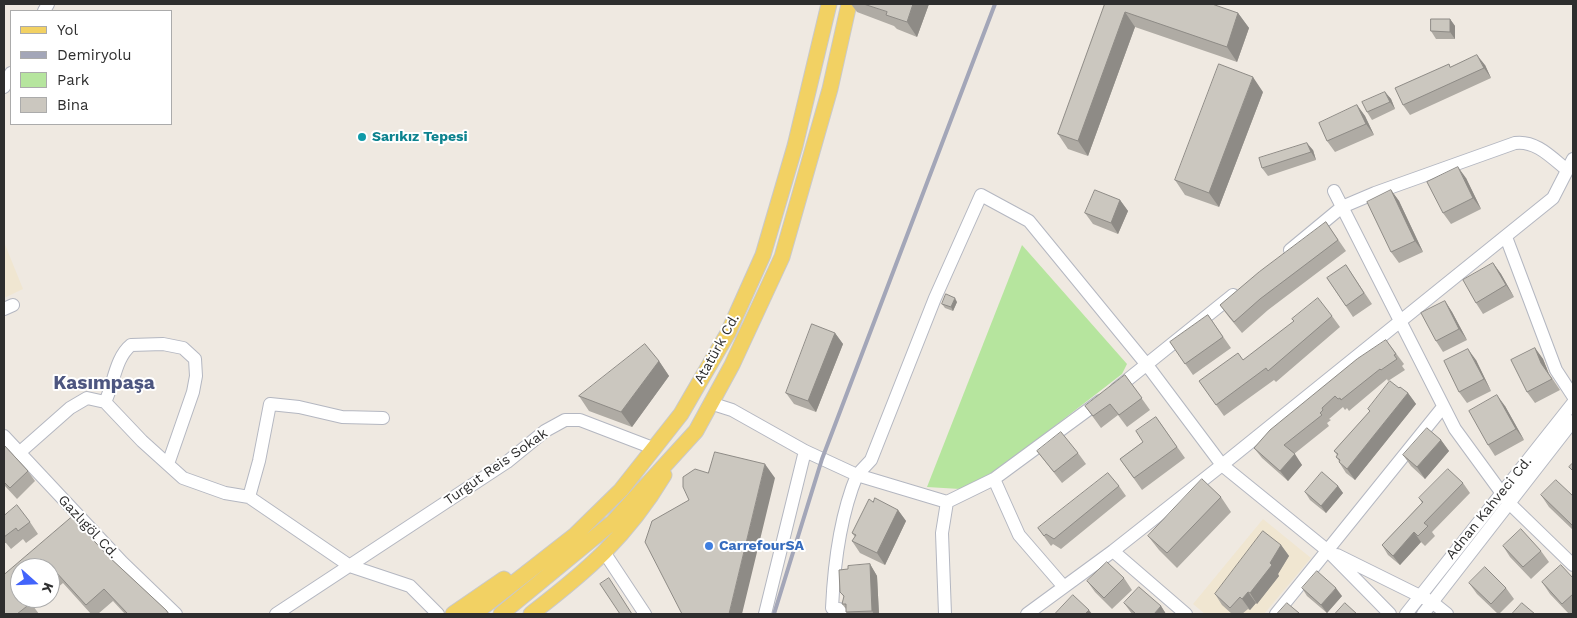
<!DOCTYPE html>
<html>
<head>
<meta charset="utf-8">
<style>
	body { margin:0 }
	#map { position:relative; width:1577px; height:618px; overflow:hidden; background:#efe9e1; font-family:"Work Sans",sans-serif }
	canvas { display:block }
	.frame { position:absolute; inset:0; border:5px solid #2e2e2e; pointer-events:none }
	.legend { position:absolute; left:10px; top:10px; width:162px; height:115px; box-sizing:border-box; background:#fff; border:1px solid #ababab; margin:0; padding:6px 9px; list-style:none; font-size:15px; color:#2e2e2e }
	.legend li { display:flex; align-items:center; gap:10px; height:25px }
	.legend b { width:25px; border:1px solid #ababab }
	.north { position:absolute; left:10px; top:558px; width:50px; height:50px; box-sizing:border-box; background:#fff; border:1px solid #ababab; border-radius:50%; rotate:110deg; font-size:14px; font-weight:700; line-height:20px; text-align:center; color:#2e2e2e }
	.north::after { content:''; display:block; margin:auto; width:18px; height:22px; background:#4264fb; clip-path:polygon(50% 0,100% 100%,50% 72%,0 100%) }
</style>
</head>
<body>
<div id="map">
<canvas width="1577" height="618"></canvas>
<div class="frame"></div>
<ul class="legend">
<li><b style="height:6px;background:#f2d163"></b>Yol</li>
<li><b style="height:6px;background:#a3a6b8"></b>Demiryolu</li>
<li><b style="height:14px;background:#b6e59e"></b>Park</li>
<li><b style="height:14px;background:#cbc7bf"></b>Bina</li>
</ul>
<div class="north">K</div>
</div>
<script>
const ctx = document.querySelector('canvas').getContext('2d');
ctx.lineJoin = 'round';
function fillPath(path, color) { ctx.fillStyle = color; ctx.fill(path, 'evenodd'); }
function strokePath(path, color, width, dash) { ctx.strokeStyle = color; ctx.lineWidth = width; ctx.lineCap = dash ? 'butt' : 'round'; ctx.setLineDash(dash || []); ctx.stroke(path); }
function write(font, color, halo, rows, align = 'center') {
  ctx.font = font + ' "Work Sans",sans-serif'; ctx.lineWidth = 4; ctx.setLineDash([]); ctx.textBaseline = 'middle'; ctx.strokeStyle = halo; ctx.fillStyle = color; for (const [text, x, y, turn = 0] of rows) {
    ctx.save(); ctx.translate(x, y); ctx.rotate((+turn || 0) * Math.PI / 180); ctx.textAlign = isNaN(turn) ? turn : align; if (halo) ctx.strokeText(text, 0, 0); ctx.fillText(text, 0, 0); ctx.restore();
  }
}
fillPath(new Path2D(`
	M4,242L23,289L4,298Z
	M1263,519L1311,558L1264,614H1205L1193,604Z`), '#f0e6d1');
fillPath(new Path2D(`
	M1022,245L1127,364L1122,374L990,476L960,489L927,487Z`), '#b6e59e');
const minor = new Path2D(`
	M44,11L48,4
	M4,87L11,73
	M1334,191L1455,429L1509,503L1573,565
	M1506,237L1556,370L1573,396
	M1290,250L1342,207L1375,193L1515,143C1536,140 1552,158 1567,170
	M4,309L13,305
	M1116,389L1233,295
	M105,402L142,441L183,478L225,493L249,497L350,566L410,586L438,614
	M105,402C114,384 115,358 131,345L163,344L183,348L195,359L196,376L193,392L168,464
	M710,403L732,410L805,451L857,475L871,460L935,298L981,195L1029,221L1147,365L1222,465L1328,551L1390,614
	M4,436L122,562L176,614
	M19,453L70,408L87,398L105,402
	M249,497L259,461L270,404L299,407L342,417L383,418
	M1113,551L1186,614
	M604,552L645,614
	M1337,555L1432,602L1447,614
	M1064,587L1019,535L994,479L1100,401
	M844,610L832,608C834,564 840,516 857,475L947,502L994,479
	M276,614L507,462L545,431L565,420H580L653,448
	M765,614L805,451
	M945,614L942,533L947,502
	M1027,614L1113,551L1222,465L1553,198L1573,159
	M1276,614L1443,407
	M1406,614L1573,403
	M1423,614L1573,421`);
const major = new Path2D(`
	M453,614L504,579
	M474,614L574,536L621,490L681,414L728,333L763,255L795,146L829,4
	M501,614L613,522L696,431L732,365L782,257L830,89L849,4
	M531,614C587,571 627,537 664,475`);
strokePath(minor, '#b4b7c1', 14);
strokePath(major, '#c9c9c9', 17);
strokePath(minor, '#fff', 12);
strokePath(major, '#f2d163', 15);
strokePath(new Path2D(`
	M774,614L822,459L995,4`), '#a3a6b8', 4);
fillPath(new Path2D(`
	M851,4H929L917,37L897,29L894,26L857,12Z
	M1105,4L1238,13L1249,28L1237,62L1135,27L1088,156L1068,149L1058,134Z
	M1450,19L1455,26V39H1436L1431,31Z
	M1485,65L1491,78L1410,115L1403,105L1451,67Z
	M1263,92L1219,207L1185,195L1175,180Z
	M1385,92L1391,99L1395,109L1372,120L1367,112Z
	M1357,105L1365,116L1374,135L1335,152L1327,141Z
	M1313,150L1316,160L1268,176L1262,168Z
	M1466,178L1481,209L1451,224L1443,213Z
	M1391,190L1399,201L1423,252L1399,263L1391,252Z
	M1120,200L1128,211L1118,234L1093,224L1085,213Z
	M1326,222L1346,251L1268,310L1242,333L1228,316L1220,305Z
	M1493,263L1501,274L1514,297L1483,314L1476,303Z
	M1346,265L1372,304L1353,317L1327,278Z
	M1445,301L1452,312L1467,340L1443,352L1436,341Z
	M957,302L953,311L945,308L942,304Z
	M1208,315L1231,348L1193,375L1170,342Z
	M1332,316L1340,327L1276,382L1274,380L1224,416L1199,381Z
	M835,333L843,344L816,412L794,404L786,393Z
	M1386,340L1404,364L1402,366L1405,370L1388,381L1387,379L1349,411L1347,408L1345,410L1343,407L1329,419L1331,420L1327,423L1329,426L1294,454L1302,465L1288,481L1262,458L1254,448Z
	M1535,348L1543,359L1549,374L1560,390L1535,403L1527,392Z
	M1476,360L1491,391L1467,403L1459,392Z
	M659,361L669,376L632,427L589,411L579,396Z
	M1125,375L1150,410L1127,427L1118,415L1101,428L1085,406Z
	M1399,388L1408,393L1416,404L1355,480L1346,473L1339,462V461L1336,457L1337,455L1334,451L1370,412L1368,409Z
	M1505,406L1524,440L1495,456L1488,445Z
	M1156,417L1185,458L1142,490L1120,459L1143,442Z
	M1441,440L1449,451L1425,479L1411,466L1403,455Z
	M4,445L28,471L35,481L17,499L5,486L4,488Z
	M1037,451L1078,453L1086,464L1062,483Z
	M1463,483L1470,493L1432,532L1435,536L1425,546L1421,542L1400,565L1388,555L1382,545L1422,503L1419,498Z
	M1119,486L1126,496L1061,549L1053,544L1051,546L1038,528Z
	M1338,486L1343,493L1326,513L1310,500L1305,492Z
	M1541,495L1573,496V530L1549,507Z
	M1221,497L1231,512L1177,568L1159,550L1148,536Z
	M873,502L898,510L906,521L885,565L860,553L852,541L855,537L852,533Z
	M4,516L30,522L38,534L26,543L23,539L11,549L6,543H4Z
	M72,517L108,556L166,610L169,614H125L113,601L98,614H91L63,583L50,594V568H20V598H29L28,599L39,614H4V575Z
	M1281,545L1289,556L1278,574L1279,576L1257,604L1256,603L1250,610L1248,609L1242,614H1232L1222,605L1215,594Z
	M1503,546L1541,551L1549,562L1531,579L1510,557Z
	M870,564L877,576L879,614H848L846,612V609L842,604L844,597L840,592L848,569Z
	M1124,578L1132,590L1112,609L1095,592L1087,581Z
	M1573,578V613L1572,614H1569L1550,594L1542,582Z
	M1469,583L1506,588L1514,599L1499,614H1498L1477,594Z
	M1302,588L1342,596L1327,613L1307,596Z
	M1124,603L1161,606L1166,614H1132Z`), '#afaba4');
fillPath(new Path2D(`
	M913,4H929L917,37L907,22Z
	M1125,12L1135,27L1088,156L1078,141Z
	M1238,13L1249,28L1237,62L1227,47Z
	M1450,19L1455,26V39L1450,32Z
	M1477,55L1485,65L1491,78L1484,68Z
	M1253,77L1263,92L1219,207L1209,193Z
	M1385,92L1391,99L1395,109L1390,102Z
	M1357,105L1365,116L1374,135L1366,124Z
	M1307,143L1313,150L1316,160L1311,152Z
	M1458,167L1466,178L1481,209L1473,198Z
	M1391,190L1399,201L1423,252L1415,241Z
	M1120,200L1128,211L1118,234L1111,223Z
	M1493,263L1501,274L1514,297L1506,285Z
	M955,298L957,302L953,311L951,307Z
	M1445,301L1452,312L1467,340L1459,329Z
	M835,333L843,344L816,412L808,401Z
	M1535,348L1543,359L1549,374L1560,390L1541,363Z
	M1468,349L1476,360L1491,391L1484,379Z
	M659,361L669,376L632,427L621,412Z
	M1408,393L1416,404L1355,480L1347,469Z
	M1497,395L1505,406L1524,440L1516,429Z
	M1441,440L1449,451L1425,479L1417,467Z
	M1295,454L1302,465L1288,481L1280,471Z
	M765,464L775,478L742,614H729Z
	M1338,486L1343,493L1326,513L1321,506Z
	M898,510L906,521L885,565L877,553Z
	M1414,532L1421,542L1400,565L1393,556Z
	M1281,545L1289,556L1278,574L1279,576L1257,604L1250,593L1270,563Z
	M870,564L877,576L879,614H874L872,611Z
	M1336,588L1342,596L1327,613L1321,605Z
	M1248,592L1256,603L1250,610L1242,599Z
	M1161,606L1166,614H1154Z
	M1089,610L1092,614H1085Z`), '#8e8b86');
const building = new Path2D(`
	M864,4H913L907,22L886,15L887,12Z
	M1105,4H1212L1238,13L1227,47L1125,12L1078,141L1058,134Z
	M1431,19H1450V32L1431,31Z
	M1477,55L1484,68L1403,105L1395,88L1449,64L1450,67Z
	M1219,64L1253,77L1209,193L1175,180Z
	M1385,92L1390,102L1367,112L1362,102Z
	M1357,105L1366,124L1327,141L1319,123Z
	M1307,143L1311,152L1262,168L1259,158Z
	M1458,167L1473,198L1443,213L1427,182Z
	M1095,190L1120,200L1111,223L1085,213Z
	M1391,190L1415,241L1391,252L1367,202Z
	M1326,222L1338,240L1260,299L1234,322L1220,305L1259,272Z
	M1493,263L1506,285L1476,303L1463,280Z
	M1346,265L1364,293L1346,306L1327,278Z
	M946,294L955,298L951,307L942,304Z
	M1318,298L1332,316L1268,371L1266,368L1216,405L1199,381L1238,353L1243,360L1294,321L1292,319Z
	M1445,301L1459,329L1436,341L1421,313Z
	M1208,315L1223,337L1185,364L1170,342Z
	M812,324L835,333L808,401L786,393Z
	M1386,340L1396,354L1394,355L1397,359L1381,370L1380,369L1341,400L1340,398L1338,399L1335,396L1322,408L1323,410L1320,413L1322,415L1284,445L1295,454L1280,471L1254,448L1270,430L1357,359Z
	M645,344L659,361L621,412L579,396Z
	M1535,348L1541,363L1552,379L1527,392L1511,360Z
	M1468,349L1484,379L1459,392L1444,361Z
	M1125,375L1142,398L1119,415L1110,404L1093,416L1085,406Z
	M1390,381L1399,388L1400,387L1408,393L1347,469L1339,462L1340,460L1336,457L1338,454L1334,451L1370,411L1368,409Z
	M1497,395L1516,429L1488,445L1469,411Z
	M1156,417L1177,447L1134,478L1120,459L1143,442L1136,431Z
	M1427,428L1441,440L1417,467L1403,455Z
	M1061,432L1078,453L1054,472L1037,451Z
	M4,445L28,471L10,488L4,482Z
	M715,452L765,464L729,614H682L645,542L652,521L689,500L683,487V477L695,469L708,473Z
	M1573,463V471L1569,467Z
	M1448,469L1463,483L1424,523L1428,526L1418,536L1414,532L1393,556L1382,545L1423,502L1419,498Z
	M1322,472L1338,486L1321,506L1305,492Z
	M1108,473L1119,486L1054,539L1046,534L1044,536L1038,528Z
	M1202,479L1221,497L1167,553L1148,536Z
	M1556,480L1573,496V526L1541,495Z
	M875,498L898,510L877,553L852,541L856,535L852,533L869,499L873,502Z
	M17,505L30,522L18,531L16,528L4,537V516Z
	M72,517L108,556L166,610L169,614H128L104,589L86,605L55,571L50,575V568H20V586L18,588L20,590V598H27L31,603L17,614H4V575Z
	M1521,529L1541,551L1523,567L1503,546Z
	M1263,531L1281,545L1270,563L1272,565L1250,593L1248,592L1242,599L1240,597L1230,608L1215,594Z
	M1107,562L1124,578L1104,598L1087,581Z
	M870,564L872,611L846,612V604H842L844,596L840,592L839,570L848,569V566Z
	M1561,565L1573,578V594L1562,604L1542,582Z
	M1485,567L1506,588L1491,604L1469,583Z
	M1317,571L1336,588L1321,605L1302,588Z
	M609,578L632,614H620L600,584Z
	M1139,587L1161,606L1154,614H1136L1124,603Z
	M1073,595L1089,610L1085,614H1055Z
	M1287,603L1299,613L1297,614H1277Z
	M1345,603L1357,614H1335Z
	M1522,603L1535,614H1512Z`);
fillPath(building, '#cbc7bf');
strokePath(building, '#8e8b86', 1);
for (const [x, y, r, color] of [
	[362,137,5,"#0f9aa8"],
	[709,546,5,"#3f7fe0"]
]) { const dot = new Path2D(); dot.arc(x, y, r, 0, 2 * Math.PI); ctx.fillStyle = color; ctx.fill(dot); strokePath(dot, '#fff', 2); }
write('bold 14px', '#0d838f', '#fff', [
	["Sarıkız Tepesi",372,137]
], 'left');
write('14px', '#2e2e2e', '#fff', [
	["Atatürk Cd.",717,349,-61],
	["Turgut Reis Sokak",496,467,-35],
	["Adnan Kahveci Cd.",1489,508,-51],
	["Gazlıgöl Cd.",88,527,47]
]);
write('bold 14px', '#366cbe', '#fff', [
	["CarrefourSA",719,546]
], 'left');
write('bold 19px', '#4d5680', '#fff', [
	["Kasımpaşa",104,383]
]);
</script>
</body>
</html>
